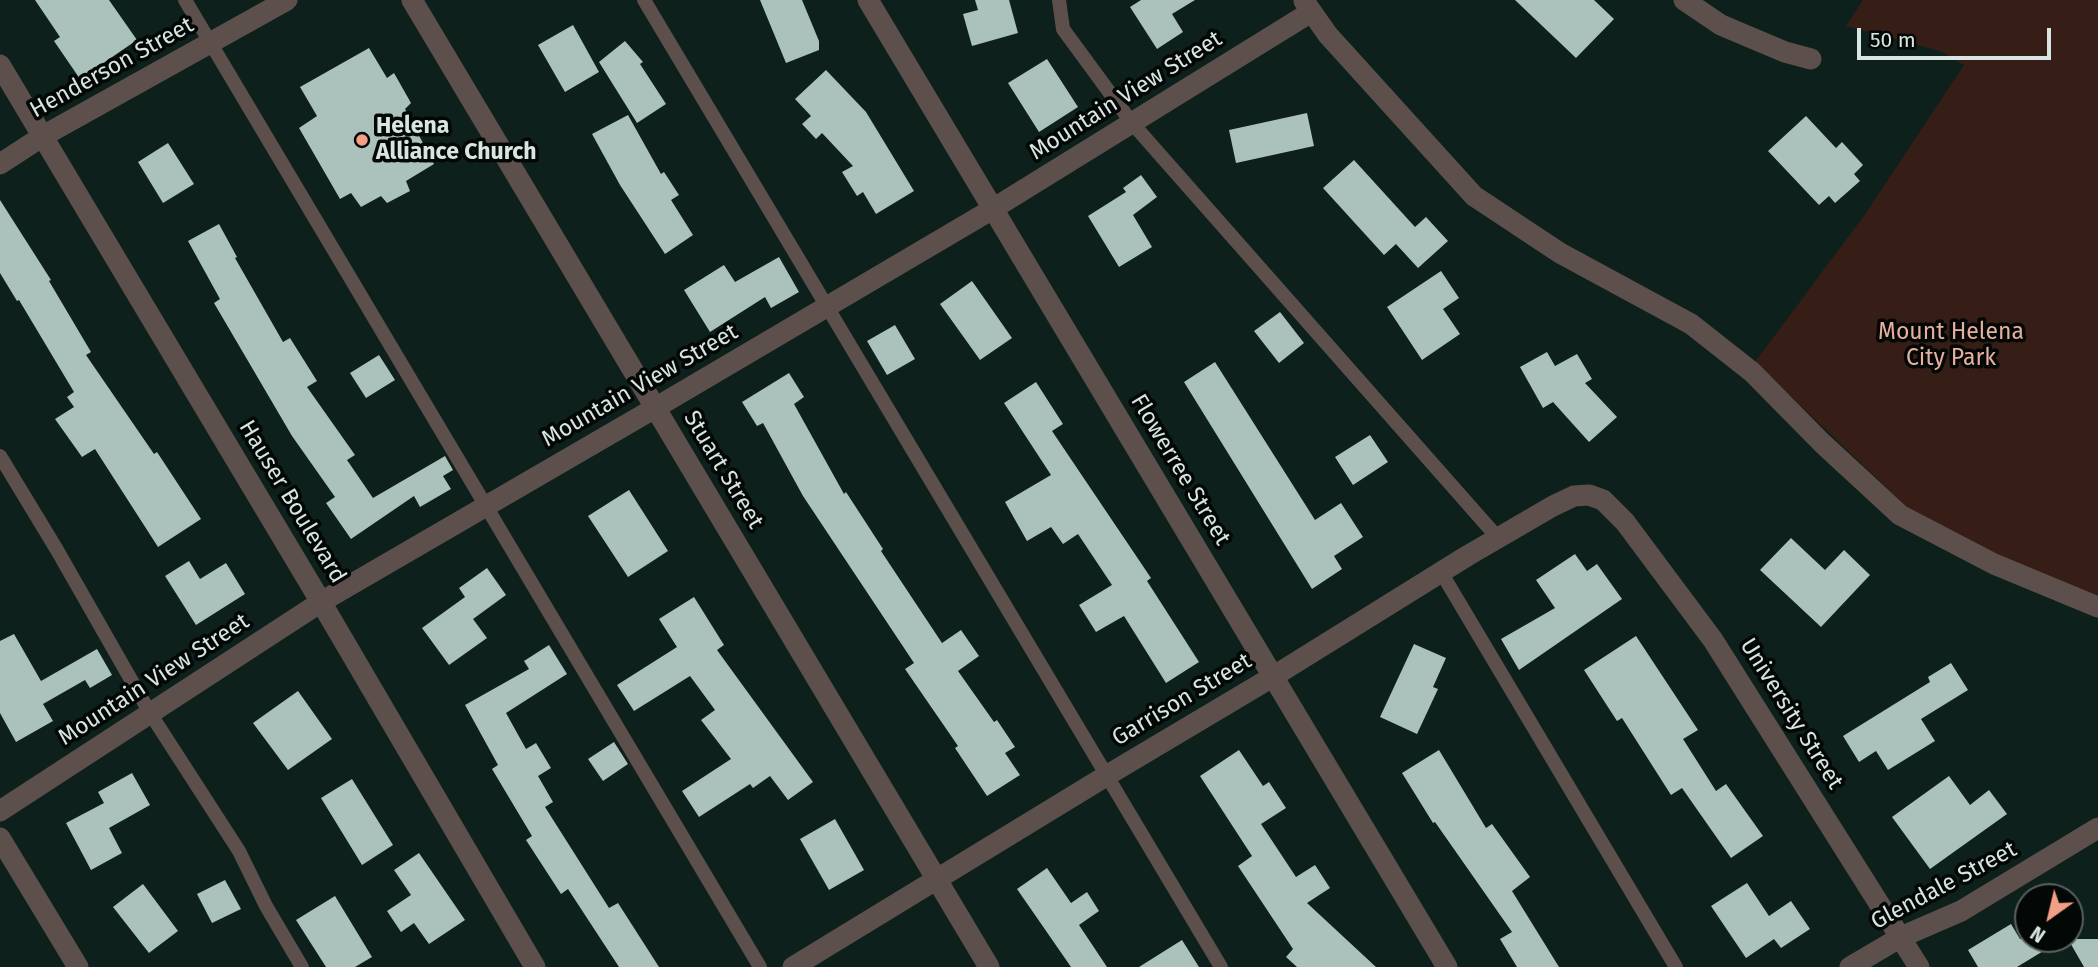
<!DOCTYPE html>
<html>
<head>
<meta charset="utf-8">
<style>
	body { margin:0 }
	#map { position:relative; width:2098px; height:967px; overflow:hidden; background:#0d201b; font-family:"Fira Sans",sans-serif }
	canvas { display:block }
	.north { position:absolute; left:2014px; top:883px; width:70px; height:70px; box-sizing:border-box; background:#030806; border:2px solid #59605e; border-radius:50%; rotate:214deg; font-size:19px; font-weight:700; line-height:28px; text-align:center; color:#d9e5e2 }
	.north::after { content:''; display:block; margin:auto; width:24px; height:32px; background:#f39f85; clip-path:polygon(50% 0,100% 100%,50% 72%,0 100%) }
	.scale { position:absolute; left:1857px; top:28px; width:194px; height:32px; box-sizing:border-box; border:4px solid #d9e5e2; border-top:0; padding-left:9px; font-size:21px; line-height:24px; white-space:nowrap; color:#d9e5e2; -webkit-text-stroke:5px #030806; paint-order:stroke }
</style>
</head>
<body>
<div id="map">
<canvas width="2098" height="967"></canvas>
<div class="north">N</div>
<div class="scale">50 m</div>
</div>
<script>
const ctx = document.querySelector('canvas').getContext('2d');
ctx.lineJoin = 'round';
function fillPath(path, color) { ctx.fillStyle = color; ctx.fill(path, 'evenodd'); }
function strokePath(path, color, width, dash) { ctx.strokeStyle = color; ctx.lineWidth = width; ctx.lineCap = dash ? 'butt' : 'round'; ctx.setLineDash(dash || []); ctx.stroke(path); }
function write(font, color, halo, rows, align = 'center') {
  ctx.font = font + ' "Fira Sans",sans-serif'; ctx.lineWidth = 7; ctx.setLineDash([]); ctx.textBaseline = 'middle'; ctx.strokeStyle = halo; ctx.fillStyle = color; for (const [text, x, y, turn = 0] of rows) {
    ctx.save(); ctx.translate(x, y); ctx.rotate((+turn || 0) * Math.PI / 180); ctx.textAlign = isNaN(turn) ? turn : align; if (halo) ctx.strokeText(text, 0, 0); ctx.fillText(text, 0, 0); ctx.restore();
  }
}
fillPath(new Path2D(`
	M1863,0H2098V601L1983,551L1911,511L1755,362L1866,213L1964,65L1940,51L1846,26Z`), '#361e17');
fillPath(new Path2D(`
	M35,0H109L137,40L80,79L54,41L60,37Z
	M760,0H802L819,41V50L786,63Z
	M975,0H1009L1018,33L972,46L963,14L978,10Z
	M1141,0H1195L1172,14L1183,32L1157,49L1130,7Z
	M1515,0H1594L1614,19L1576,58Z
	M573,25L599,72L565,92L538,45Z
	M625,41L643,62L640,64L666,104L637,123L599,62Z
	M369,48L387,78L394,73L411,103L405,109L434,164L406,181L410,191L387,203L381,196L361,207L351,193L340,199L299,128L317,116L300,87Z
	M1047,59L1078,107L1039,132L1008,83Z
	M826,70L866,112L914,191L876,214L863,192L857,196L842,172L853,166L822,133L816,139L802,124L811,116L795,99Z
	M1307,113L1314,146L1236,163L1229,130Z
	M628,115L661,174L664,172L679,195L671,200L693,235L665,254L620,185L592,134Z
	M1806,116L1836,148L1842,142L1863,165L1854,174L1860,181L1835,203L1829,196L1819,205L1768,151Z
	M168,143L194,184L163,203L138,162Z
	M1354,160L1415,227L1426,217L1448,241L1418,268L1396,244L1384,255L1323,188Z
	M1141,175L1157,197L1133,215L1152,247L1119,267L1088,216L1126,192L1123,188Z
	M0,200L51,280L49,281L91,352L86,355L154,454L157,452L201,519L158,547L95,449L82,457L55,419L74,407L67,397L74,392L19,300L17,301L0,273Z
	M219,224L237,257L235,258L283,342L290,338L317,381L307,387L355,455L347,460L373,498L445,456L453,470L443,476L451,489L420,507L414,496L351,539L326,503L335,497L292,436L214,303L220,299L188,241Z
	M779,257L799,292L771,308L765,297L710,332L684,290L724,265L735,282Z
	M1441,271L1459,298L1443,309L1460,334L1422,360L1387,307Z
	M972,281L1012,338L980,360L940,304Z
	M1280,312L1304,343L1279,363L1254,331Z
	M895,325L915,359L887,375L867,341Z
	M1547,352L1555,366L1577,354L1592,379L1585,383L1617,417L1589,442L1553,402L1543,408L1520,367Z
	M379,355L395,380L366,398L350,373Z
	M1215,362L1315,520L1341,503L1363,537L1334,556L1342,569L1312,589L1184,382Z
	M789,373L804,397L794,404L844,494L846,492L883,549L881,551L942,643L961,630L979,656L958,671L994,722L997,720L1015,747L1005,753L1020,775L987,796L955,748L958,746L905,669L914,663L803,496L763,423L757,426L742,402Z
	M1036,382L1063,424L1052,431L1151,578L1147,581L1199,662L1166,683L1124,616L1096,632L1079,605L1112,585L1078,534L1063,544L1051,527L1027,541L1005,502L1051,475L1004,403Z
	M1370,435L1388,462L1353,485L1335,457Z
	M629,490L668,551L628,577L588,516Z
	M1791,538L1825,570L1844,550L1870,575L1821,627L1760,570Z
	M1575,554L1587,571L1597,564L1622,599L1519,670L1501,639L1555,608L1536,580Z
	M189,561L200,579L226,563L245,594L196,625L165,576Z
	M487,568L506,595L473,619L487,638L449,665L422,628L465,597L459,588Z
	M694,597L724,645L717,650L813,782L788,800L770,776L753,788L750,784L699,817L682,791L731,759L701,720L715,710L690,676L634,711L617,685L677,647L659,619Z
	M14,634L41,681L97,649L112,675L90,688L85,680L43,704L53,721L16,742L0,713V641Z
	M1636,636L1698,730L1683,739L1716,791L1726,784L1763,836L1731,858L1682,788L1671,795L1622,718L1617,721L1584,670Z
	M1414,644L1446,658L1433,687L1438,689L1417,734L1380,717Z
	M549,645L567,674L506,713L526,749L536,743L551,768L538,776L553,802L545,807L609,908L618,903L659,967H619L568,889L561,894L526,840L532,836L492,769L498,765L465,705L529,669L524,661Z
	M1951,663L1968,690L1921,719L1935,741L1888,770L1876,751L1859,762L1843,736L1930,682L1928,677Z
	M298,691L332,739L288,770L253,723Z
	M614,742L628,764L603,781L588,759Z
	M1239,750L1263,786L1269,782L1286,808L1261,824L1296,877L1315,865L1330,888L1307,903L1376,967H1297L1286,957L1293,949L1238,866L1252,856L1200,776Z
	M1439,750L1486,828L1492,824L1530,877L1512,891L1559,967H1517L1500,939L1512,932L1435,822L1433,823L1402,773Z
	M132,773L150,805L109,828L122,853L91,870L66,823L104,803L98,792Z
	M1949,776L1970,805L1989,790L2007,814L1930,869L1892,817Z
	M352,779L393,845L362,865L321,798Z
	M835,819L864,870L829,890L800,839Z
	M419,853L465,920L429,944L414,923L401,932L387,911L411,895L394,870Z
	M1047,868L1071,903L1087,892L1099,911L1079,925L1107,967H1071L1017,889Z
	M225,880L241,909L212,923L197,894Z
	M1747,883L1769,916L1791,901L1810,929L1781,948L1774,939L1746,958L1711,906Z
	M143,884L178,931L149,953L113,907Z
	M335,896L372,957L355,967H326L296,920Z
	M2011,924L2020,939H2063L2017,967H1978L1968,950Z
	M2068,939H2098V967H2084Z
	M1182,940L1199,967H1139Z`), '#aac2bb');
strokePath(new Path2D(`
	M185,0L760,967
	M644,0L1221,967
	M1059,0L1063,29L1132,123L1498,538
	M0,456L57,550L150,713L239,851L266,906L302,967
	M1441,572L1676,967`), '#5d504c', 14);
strokePath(new Path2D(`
	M412,0L989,967
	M868,0L1447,967
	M1684,0L1721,25L1785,52L1811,59
	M1304,1L1328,35L1474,196L1560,253L1691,324L1752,372L1822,443L1900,515L1994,564L2098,607
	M0,65L321,602L535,967
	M0,164L43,136L287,0
	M0,811L321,602L655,408L991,210L1311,12
	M0,838L78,967
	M793,967L1106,776L1274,676L1467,556L1553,506L1574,496L1589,495L1603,500L1625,522L1713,640L1919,967
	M1850,967L1901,937L1961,911L2098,828`), '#5d504c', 21);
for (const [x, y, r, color] of [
	[362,140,7,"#f39f85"]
]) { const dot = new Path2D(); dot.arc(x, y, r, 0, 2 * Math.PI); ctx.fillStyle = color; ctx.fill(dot); strokePath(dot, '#030806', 2.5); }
write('23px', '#d9e5e2', '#030806', [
	["Henderson Street",112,68,-29],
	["Mountain View Street",1126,96,-32],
	["Mountain View Street",640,386,-30],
	["Stuart Street",723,470,59],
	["Flowerree Street",1180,470,59],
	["Hauser Boulevard",292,502,59],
	["Mountain View Street",154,680,-33],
	["Garrison Street",1182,700,-31],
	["University Street",1791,714,58],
	["Glendale Street",1944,886,-28]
]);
write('bold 23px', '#d9e5e2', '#030806', [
	["Helena",376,127],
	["Alliance Church",376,153]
], 'left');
write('23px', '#e7af9e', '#030806', [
	["Mount Helena",1951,333],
	["City Park",1951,359]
]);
</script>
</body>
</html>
